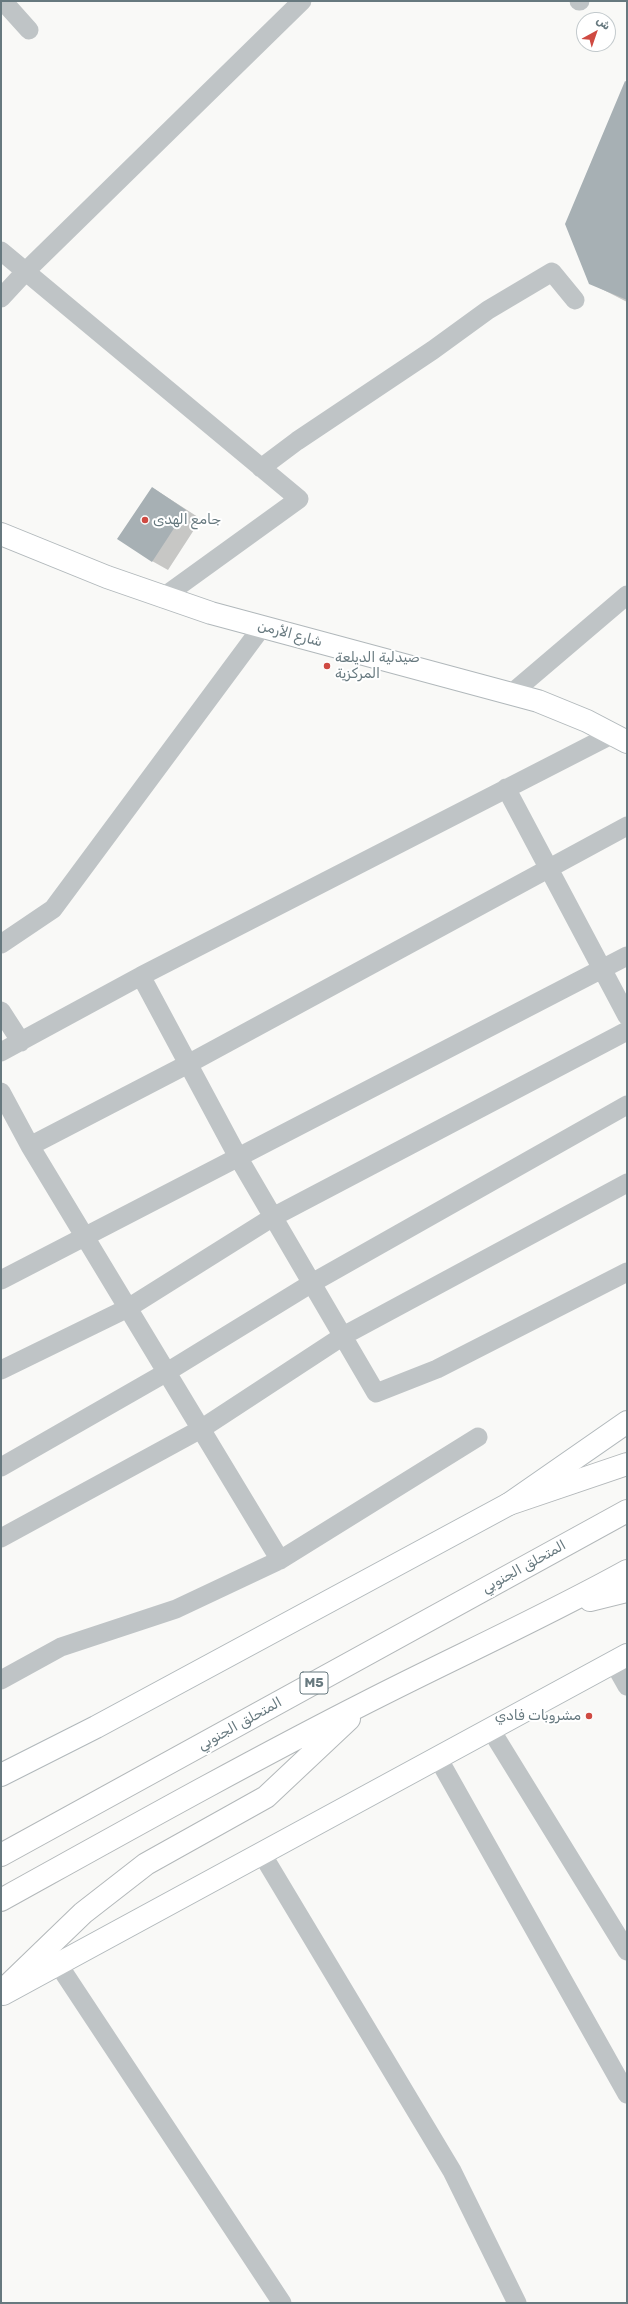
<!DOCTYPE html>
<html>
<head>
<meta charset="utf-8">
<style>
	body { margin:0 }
	#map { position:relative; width:628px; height:2304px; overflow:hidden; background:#f9f9f7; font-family:Rubik,"Noto Naskh Arabic",sans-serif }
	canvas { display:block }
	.frame { position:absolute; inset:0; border:2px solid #67797f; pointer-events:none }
	.north { position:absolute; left:576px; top:12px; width:40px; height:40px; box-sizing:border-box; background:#fff; border:1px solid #c2c9cc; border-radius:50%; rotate:40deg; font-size:11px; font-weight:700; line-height:16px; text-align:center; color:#67797f }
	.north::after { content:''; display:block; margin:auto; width:14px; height:18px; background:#cf4a42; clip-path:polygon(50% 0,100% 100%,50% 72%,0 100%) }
</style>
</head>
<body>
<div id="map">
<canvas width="628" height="2304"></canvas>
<div class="frame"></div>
<div class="north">ش</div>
</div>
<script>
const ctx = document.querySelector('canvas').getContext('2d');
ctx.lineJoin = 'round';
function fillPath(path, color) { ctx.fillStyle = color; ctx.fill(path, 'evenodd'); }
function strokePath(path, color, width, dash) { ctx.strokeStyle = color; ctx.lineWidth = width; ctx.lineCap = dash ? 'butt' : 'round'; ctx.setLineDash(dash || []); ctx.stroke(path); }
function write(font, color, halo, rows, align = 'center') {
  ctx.font = font + ' Rubik,"Noto Naskh Arabic",sans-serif'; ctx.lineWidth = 4; ctx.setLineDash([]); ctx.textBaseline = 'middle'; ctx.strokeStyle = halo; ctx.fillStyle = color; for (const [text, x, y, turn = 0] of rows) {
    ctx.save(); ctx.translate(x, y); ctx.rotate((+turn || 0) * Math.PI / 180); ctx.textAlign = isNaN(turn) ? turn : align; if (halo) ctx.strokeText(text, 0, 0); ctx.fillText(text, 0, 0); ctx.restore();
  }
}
fillPath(new Path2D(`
	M627,83V302L590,283Z
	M153,488L201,519L168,570L152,561Z`), '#0003');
fillPath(new Path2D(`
	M625,81L627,82V300L589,284L565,224Z
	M152,487L186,510L152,562L117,539Z`), '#a7b0b4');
const secondary = new Path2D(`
	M1,534L107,577L211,613L538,701L587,721L627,742
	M1,1775L96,1727L509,1504L627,1422
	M3,1994L627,1655`);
const trunk = new Path2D(`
	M509,1504L627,1464
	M590,1600L627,1591
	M1,1855L627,1511
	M1,1900C122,1833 243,1765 367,1702C453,1658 542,1618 627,1571
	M1,1992L83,1913L146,1864L266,1797L349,1719`);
strokePath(secondary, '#b1b8bb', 24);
strokePath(trunk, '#b3b8ba', 24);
strokePath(new Path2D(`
	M3,1L29,30
	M579,1H580
	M1,251L299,499L162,598
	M1,298L26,271L302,1
	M261,468L297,441L433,350L488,310L552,272L575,300
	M512,693L627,595
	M506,788L627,1016
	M1,944L53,909L262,627
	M141,976L238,1157L376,1393L437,1369L627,1272
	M1,1011L21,1042
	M1,1052L141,976L613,734
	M1,1092L30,1146L280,1560
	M30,1146L188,1064L627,826
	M1,1280L627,956
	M1,1370L128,1308L273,1217L627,1031
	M1,1467L167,1372L312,1283L627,1105
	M1,1538L201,1429L343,1336L627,1183
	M614,1663L627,1686
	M1,1680L61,1647L176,1609L280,1560L478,1437
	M491,1730L627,1951
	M438,1758L627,2094
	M262,1854L452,2171L517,2303
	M58,1964L282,2303`), '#bfc4c6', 19);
strokePath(secondary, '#fff', 22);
strokePath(trunk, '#fff', 22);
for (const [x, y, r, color] of [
	[145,520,4,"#cf4a42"],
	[327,666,4,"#cf4a42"],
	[589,1716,4,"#cf4a42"]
]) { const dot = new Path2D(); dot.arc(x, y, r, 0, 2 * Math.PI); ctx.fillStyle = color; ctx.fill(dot); strokePath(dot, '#fff', 1.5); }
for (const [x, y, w] of [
	[314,1683,28]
]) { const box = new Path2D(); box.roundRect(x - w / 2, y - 11, w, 22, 3); ctx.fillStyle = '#fff'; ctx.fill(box); strokePath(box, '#67797f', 1); }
write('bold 13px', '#67797f', null, [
	["M5",314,1683]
]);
write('14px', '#67797f', '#fff', [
	["جامع الهدى",153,520],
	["صيدلية الديلعة",335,658],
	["المركزية",335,674],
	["مشروبات فادي",581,1716,"right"]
], 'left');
write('14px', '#67797f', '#fff', [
	["شارع الأرمن",290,634,15],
	["المتحلق الجنوبي",524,1567,-29],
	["المتحلق الجنوبي",240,1724,-29]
]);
</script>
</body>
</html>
